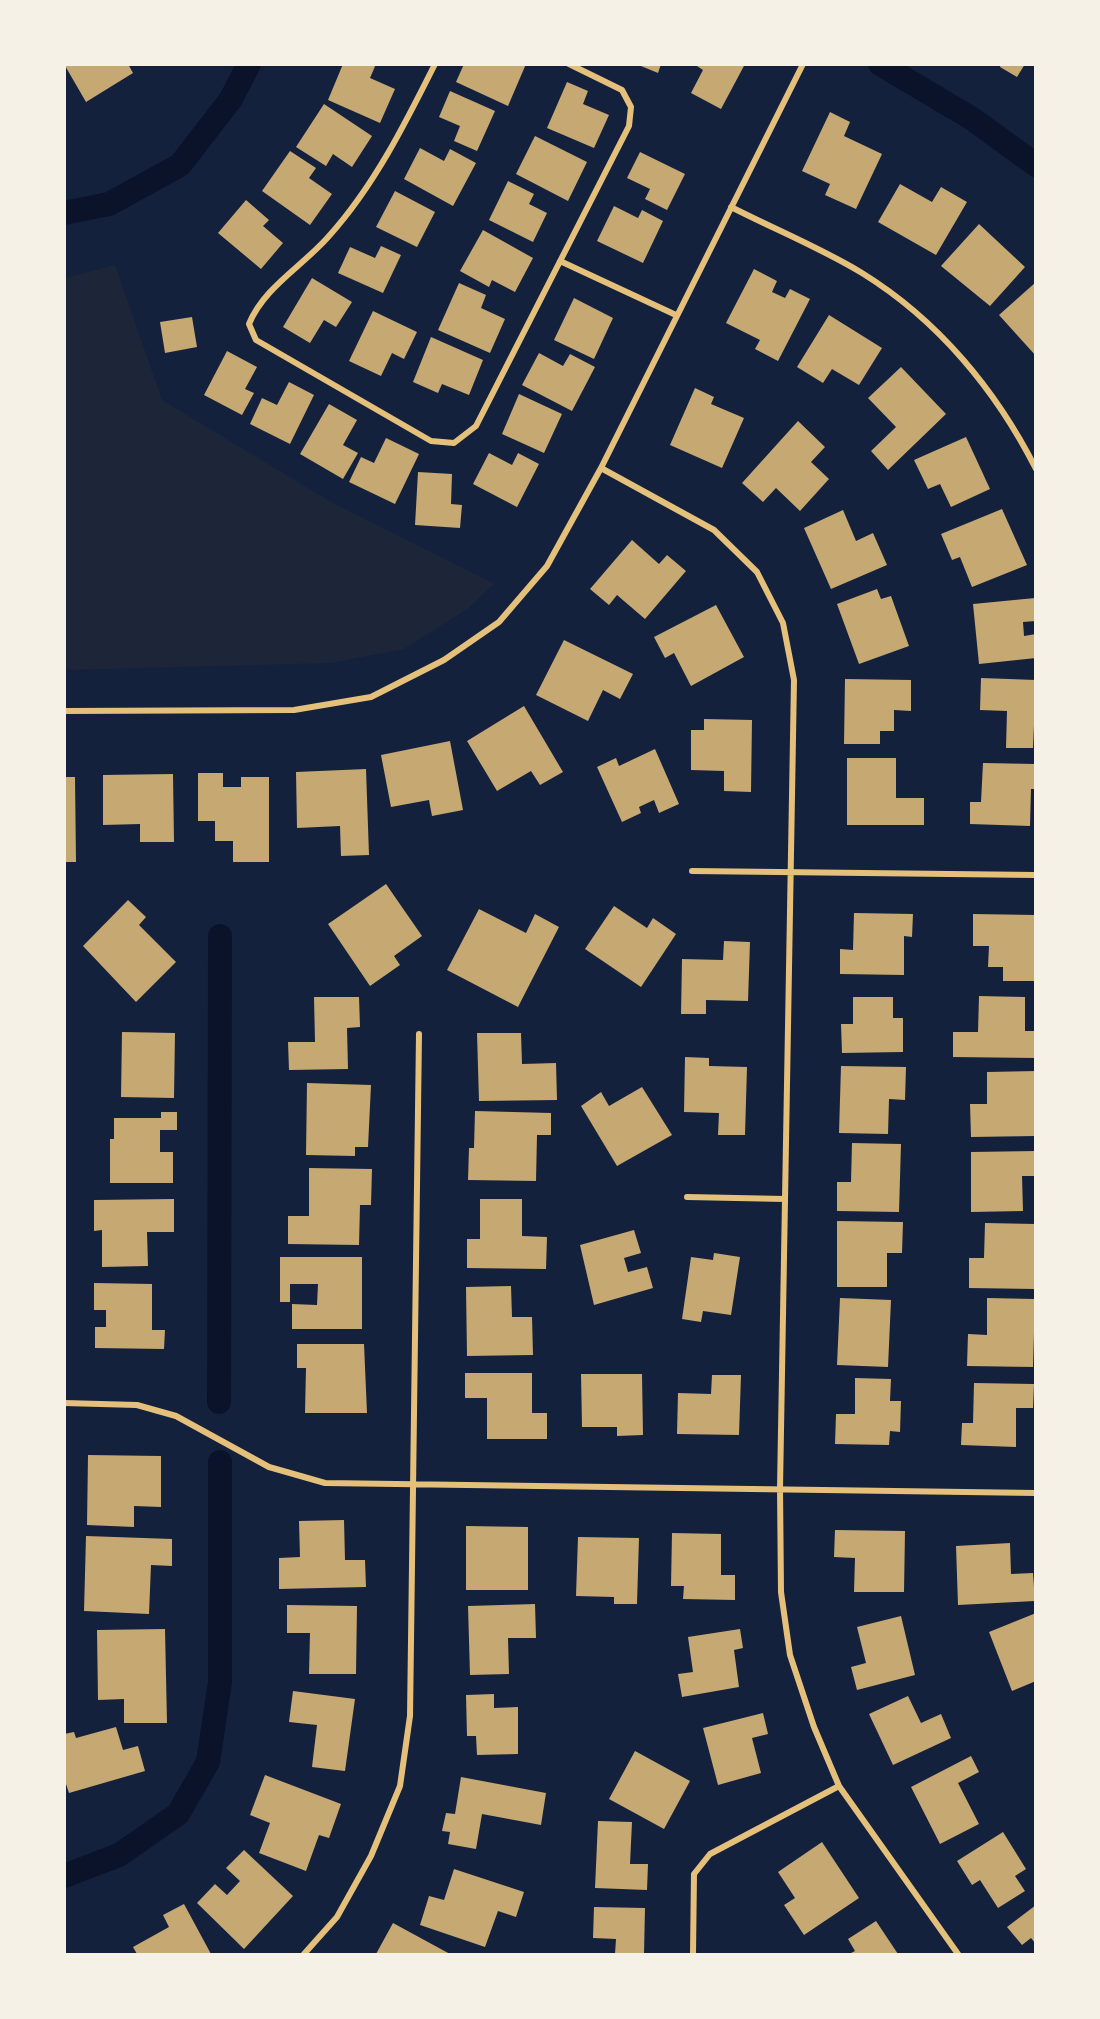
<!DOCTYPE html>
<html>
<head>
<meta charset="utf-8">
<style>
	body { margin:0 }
	#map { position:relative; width:1100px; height:2019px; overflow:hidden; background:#14213d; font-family:"Work Sans",sans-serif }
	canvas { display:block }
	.frame { position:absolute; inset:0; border:66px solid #f6f1e7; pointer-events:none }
</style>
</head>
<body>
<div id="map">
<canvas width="1100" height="2019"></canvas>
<div class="frame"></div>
</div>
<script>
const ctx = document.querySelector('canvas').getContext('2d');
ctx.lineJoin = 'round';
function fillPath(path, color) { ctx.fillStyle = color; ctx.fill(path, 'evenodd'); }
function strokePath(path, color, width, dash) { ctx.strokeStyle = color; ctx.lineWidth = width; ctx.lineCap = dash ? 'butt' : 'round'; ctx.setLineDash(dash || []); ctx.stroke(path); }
fillPath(new Path2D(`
	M115,265L162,400L331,502L494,584L467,609L404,649L331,663L65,670V278Z`), '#1d2539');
strokePath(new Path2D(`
	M880,64L971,118L1036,165
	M64,213L109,204L180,165L231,99L249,64
	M219,1402L220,936
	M64,1876L119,1855L178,1814L208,1762L220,1682V1462`), '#0b132b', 24);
fillPath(new Path2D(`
	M64,64H128L133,73L86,102Z
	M343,64H376L370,78L395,89L380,123L328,100Z
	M464,64H526L508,106L456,82Z
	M636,64H661L658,73Z
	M694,64H745L721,109L691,93L703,70Z
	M1001,64H1025L1017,77L1000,67Z
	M567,82L588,91L583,104L609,115L594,148L547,128Z
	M450,91L495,111L477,151L454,141L460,126L439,117Z
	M324,104L372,136L352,167L333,154L326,166L296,147Z
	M830,112L850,122L844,136L882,154L856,209L825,195L830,184L802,171Z
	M535,136L587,162L568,201L516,174Z
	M420,148L444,161L450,149L476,163L453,206L404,179Z
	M290,151L316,168L309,178L332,194L310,225L262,191Z
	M640,152L685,174L667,210L645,199L650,189L627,178Z
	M508,181L534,194L529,204L547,213L533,242L489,220Z
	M900,184L932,202L941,187L967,202L936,255L878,222Z
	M395,191L435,212L417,247L376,227Z
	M246,200L269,220L263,226L283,243L261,269L218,233Z
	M614,206L638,218L642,210L663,221L643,263L597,241Z
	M979,224L1025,267L990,306L941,266Z
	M483,230L533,258L515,292L492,280L489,287L460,271Z
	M381,246L401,255L383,293L338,273L350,247L375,258Z
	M754,269L777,281L772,292L785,298L790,289L810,299L778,361L755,349L760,340L726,323Z
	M312,278L352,302L336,327L324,320L310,343L283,327Z
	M1036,282V356L999,315Z
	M459,283L486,295L481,308L505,319L490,353L438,330Z
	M574,298L613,318L594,359L554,340Z
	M373,311L417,332L404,359L392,353L381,376L349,361Z
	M829,315L882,348L859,385L832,369L823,383L797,367Z
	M192,317L197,347L165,353L160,322Z
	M431,337L483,360L469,395L442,384L438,393L413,382Z
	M227,351L257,367L245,389L254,393L242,415L204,395Z
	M539,353L563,366L570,354L595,367L572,411L522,385Z
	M901,367L946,414L888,470L871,451L896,427L868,398Z
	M289,382L314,395L290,444L250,424L262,398L277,405Z
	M695,388L714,397L711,404L744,418L722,468L670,445Z
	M519,394L562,414L544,453L502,434Z
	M329,404L357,420L343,445L358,453L343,479L300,454Z
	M798,421L825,447L811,462L829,479L800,511L776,488L763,502L742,483Z
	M966,437L990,489L951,507L940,484L928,489L914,460Z
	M386,438L419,454L395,504L349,482L361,457L374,463Z
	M489,453L512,465L518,453L539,464L517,507L473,484Z
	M418,472L452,474L451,504L462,505L460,528L415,525Z
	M1002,509L1027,565L972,587L960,557L952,560L941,534Z
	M843,510L856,541L873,533L887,565L831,589L804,528Z
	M632,540L659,564L667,555L686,571L645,619L617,595L609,605L590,589Z
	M877,589L881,599L891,596L909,646L859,664L837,604Z
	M1035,598L1036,621L1023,622L1024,636L1036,634V658L979,664L973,604Z
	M716,605L744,657L691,686L674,653L665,658L654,637Z
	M564,640L633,674L620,699L603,690L588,721L536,695Z
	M981,678L1036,680L1033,748H1006L1007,711L980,710Z
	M845,679L911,680V711L894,710V731H880V744H844Z
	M524,706L563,772L540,785L531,771L497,791L467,741Z
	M704,719L752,720L751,792L724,791V771L691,770V730H704Z
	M450,741L463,810L432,816L429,800L391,807L381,755Z
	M655,749L679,804L659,813L654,800L639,807L641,813L622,822L597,767L616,758L619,766Z
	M847,758H896V798H924V825H847Z
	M983,763L1036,764V789H1031L1030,826L970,824V802H981Z
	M366,769L369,855L341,856L340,826L297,828L296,772Z
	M198,773H223V787H241V777H269V862H233V841H215V821H198Z
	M173,774L174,842H140V824L103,825V775Z
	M64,777H75L76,862H64Z
	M386,884L422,936L394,956L400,965L370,986L328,924Z
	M128,900L146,917L139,925L176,962L136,1002L83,946Z
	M614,906L647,928L653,918L676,934L641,987L585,949Z
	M479,909L526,933L535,914L559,927L518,1007L447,970Z
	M854,913L913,914L912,937L904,936V975L840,974V949L853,950Z
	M973,914L1036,915V981H1003V967H988L989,946H973Z
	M724,941L750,942L748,1001L706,1000V1014H681L682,959L723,960Z
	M979,996L1025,997V1031H1036V1058L953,1057V1032H978Z
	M314,997H359L360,1027L347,1028L348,1069L289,1070L288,1042H315Z
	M853,997H893V1018H903V1052L842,1053L841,1024H853Z
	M122,1032L175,1033L174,1098L121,1097Z
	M477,1033H521L522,1064L556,1063L557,1100L479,1101Z
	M685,1057L709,1058V1066L747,1067L745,1135H718L719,1113L684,1112Z
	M841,1066L906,1067L905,1100L889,1099L888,1134L839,1133Z
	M1036,1071V1136L971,1137L970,1104H987V1072Z
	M307,1083L371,1085L368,1147H355V1156L306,1155Z
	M642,1087L672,1135L617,1166L581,1106L601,1092L609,1106Z
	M475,1111L551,1113V1135H537L536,1181L468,1180L469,1148H474Z
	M161,1112H177V1130H160V1152H173V1183H110V1139H114V1118H161Z
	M852,1143L901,1144L899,1212L837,1211V1182H851Z
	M1036,1151V1176H1022L1023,1211L971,1212V1152Z
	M309,1168L372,1169L371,1205H360L359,1245L288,1244V1216H309Z
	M174,1199V1232H147L148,1266L102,1267V1230L94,1231V1200Z
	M480,1199H522V1236L547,1237L546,1269L467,1268V1239H480Z
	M837,1221L903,1222L902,1253H887V1287H837Z
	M985,1223L1036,1224L1035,1289L969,1288V1258H984Z
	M634,1230L641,1253L624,1258L628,1272L647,1267L653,1288L594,1305L580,1245Z
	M714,1253L740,1257L731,1315L703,1311L701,1322L682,1319L691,1257L713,1260Z
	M280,1257H362V1329H292V1304L317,1305L318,1284H290V1302H280Z
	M94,1283L152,1284V1330H165L164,1349L95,1348V1327H106V1310H94Z
	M511,1286L512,1317H532L533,1355L467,1356L466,1287Z
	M840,1298L891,1300L888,1367L837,1365Z
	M987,1298L1035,1299L1033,1367L967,1366L968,1334L987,1335Z
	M297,1344H364L367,1413H305L306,1368H297Z
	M465,1373H532V1413H547V1439H487V1398H465Z
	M581,1374H642L643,1435L617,1436V1427H582Z
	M712,1375H741L739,1435L677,1434L678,1393L711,1394Z
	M855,1378L891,1379L890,1401H901L900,1432L890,1431L889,1445L835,1444L836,1414H855Z
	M974,1383L1034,1384L1033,1408H1016V1447L961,1445L962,1423H973Z
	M88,1455L161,1456V1507L134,1506V1527L87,1525Z
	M344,1520L345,1560H365L366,1587L279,1589V1558L300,1557L299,1521Z
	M466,1526L528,1527V1590H466Z
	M835,1530L905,1531L904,1592H854L855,1558L834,1557Z
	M672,1533L721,1534V1575H735V1600L683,1599L684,1586H671Z
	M86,1536L172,1539V1566L151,1565L149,1614L84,1611Z
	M578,1537L639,1538L637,1604H614V1597L576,1596Z
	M1010,1543L1011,1574L1033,1573L1035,1601L958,1605L956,1546Z
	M535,1604L536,1638H508L509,1674L470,1675L468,1606Z
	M287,1605L357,1606L356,1674H309L310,1633H287Z
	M1036,1613V1681L1012,1691L989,1632Z
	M901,1616L915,1675L857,1690L851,1667L866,1663L857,1627Z
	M165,1629L167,1723H124V1699L98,1700L97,1630Z
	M740,1629L743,1648L734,1650L739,1687L682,1697L678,1674L693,1672L688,1637Z
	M293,1691L355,1699L345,1771L312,1767L317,1725L289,1722Z
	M494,1694V1708L518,1707V1754L477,1755L476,1736H467L466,1695Z
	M908,1696L921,1723L941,1714L951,1738L893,1765L869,1714Z
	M763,1713L768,1734L752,1738L761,1773L718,1785L703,1728Z
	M116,1727L123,1750L138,1746L145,1771L69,1793L64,1778V1734L74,1732L76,1738Z
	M635,1751L690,1781L664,1829L609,1799Z
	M971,1756L979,1772L958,1783L979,1824L940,1844L911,1787Z
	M265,1775L341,1804L329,1838L319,1835L306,1871L259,1853L270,1823L250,1815Z
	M461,1777L546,1793L541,1825L482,1814L476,1849L448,1844L450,1832L442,1831L446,1813L455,1814Z
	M598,1821L632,1822L630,1864H648L647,1890L595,1888Z
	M1003,1832L1026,1869L1015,1876L1025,1891L998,1908L980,1880L972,1885L957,1861Z
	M822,1842L859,1898L804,1935L784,1905L795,1898L778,1872Z
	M244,1850L293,1896L244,1949L197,1903L215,1884L227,1895L240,1881L226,1868Z
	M454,1869L524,1892L516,1917L498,1911L485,1947L420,1925L429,1896L444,1900Z
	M184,1904L211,1954H137L133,1947L169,1927L163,1915Z
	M1036,1905V1944L1031,1938L1022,1945L1007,1927Z
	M594,1907L645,1908L644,1954H615L616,1939L593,1938Z
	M876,1921L898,1954H849L855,1951L848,1939Z
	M393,1923L450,1954H376Z`), '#c6a872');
strokePath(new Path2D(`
	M435,64C405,124 374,186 329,236C303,266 264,287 249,324L256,340L431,441L454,443L476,426L629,126L631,107L622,90L569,64
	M731,207C774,229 821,248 862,273C938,320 996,390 1036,469
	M560,261L676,315
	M601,468L714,530L757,572L783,623L794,680L780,1488L781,1592L790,1655L814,1727L839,1786L958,1954
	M64,711L294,710L371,697L444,660L499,622L547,566L601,468L803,64
	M692,871L1036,875
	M687,1197L785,1199
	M64,1403L137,1405L176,1416L269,1467L325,1483L1036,1493
	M304,1954L337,1917L371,1856L400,1786L410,1716L419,1034
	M693,1954L694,1874L710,1854L839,1786`), '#e5c07b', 6);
</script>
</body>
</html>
